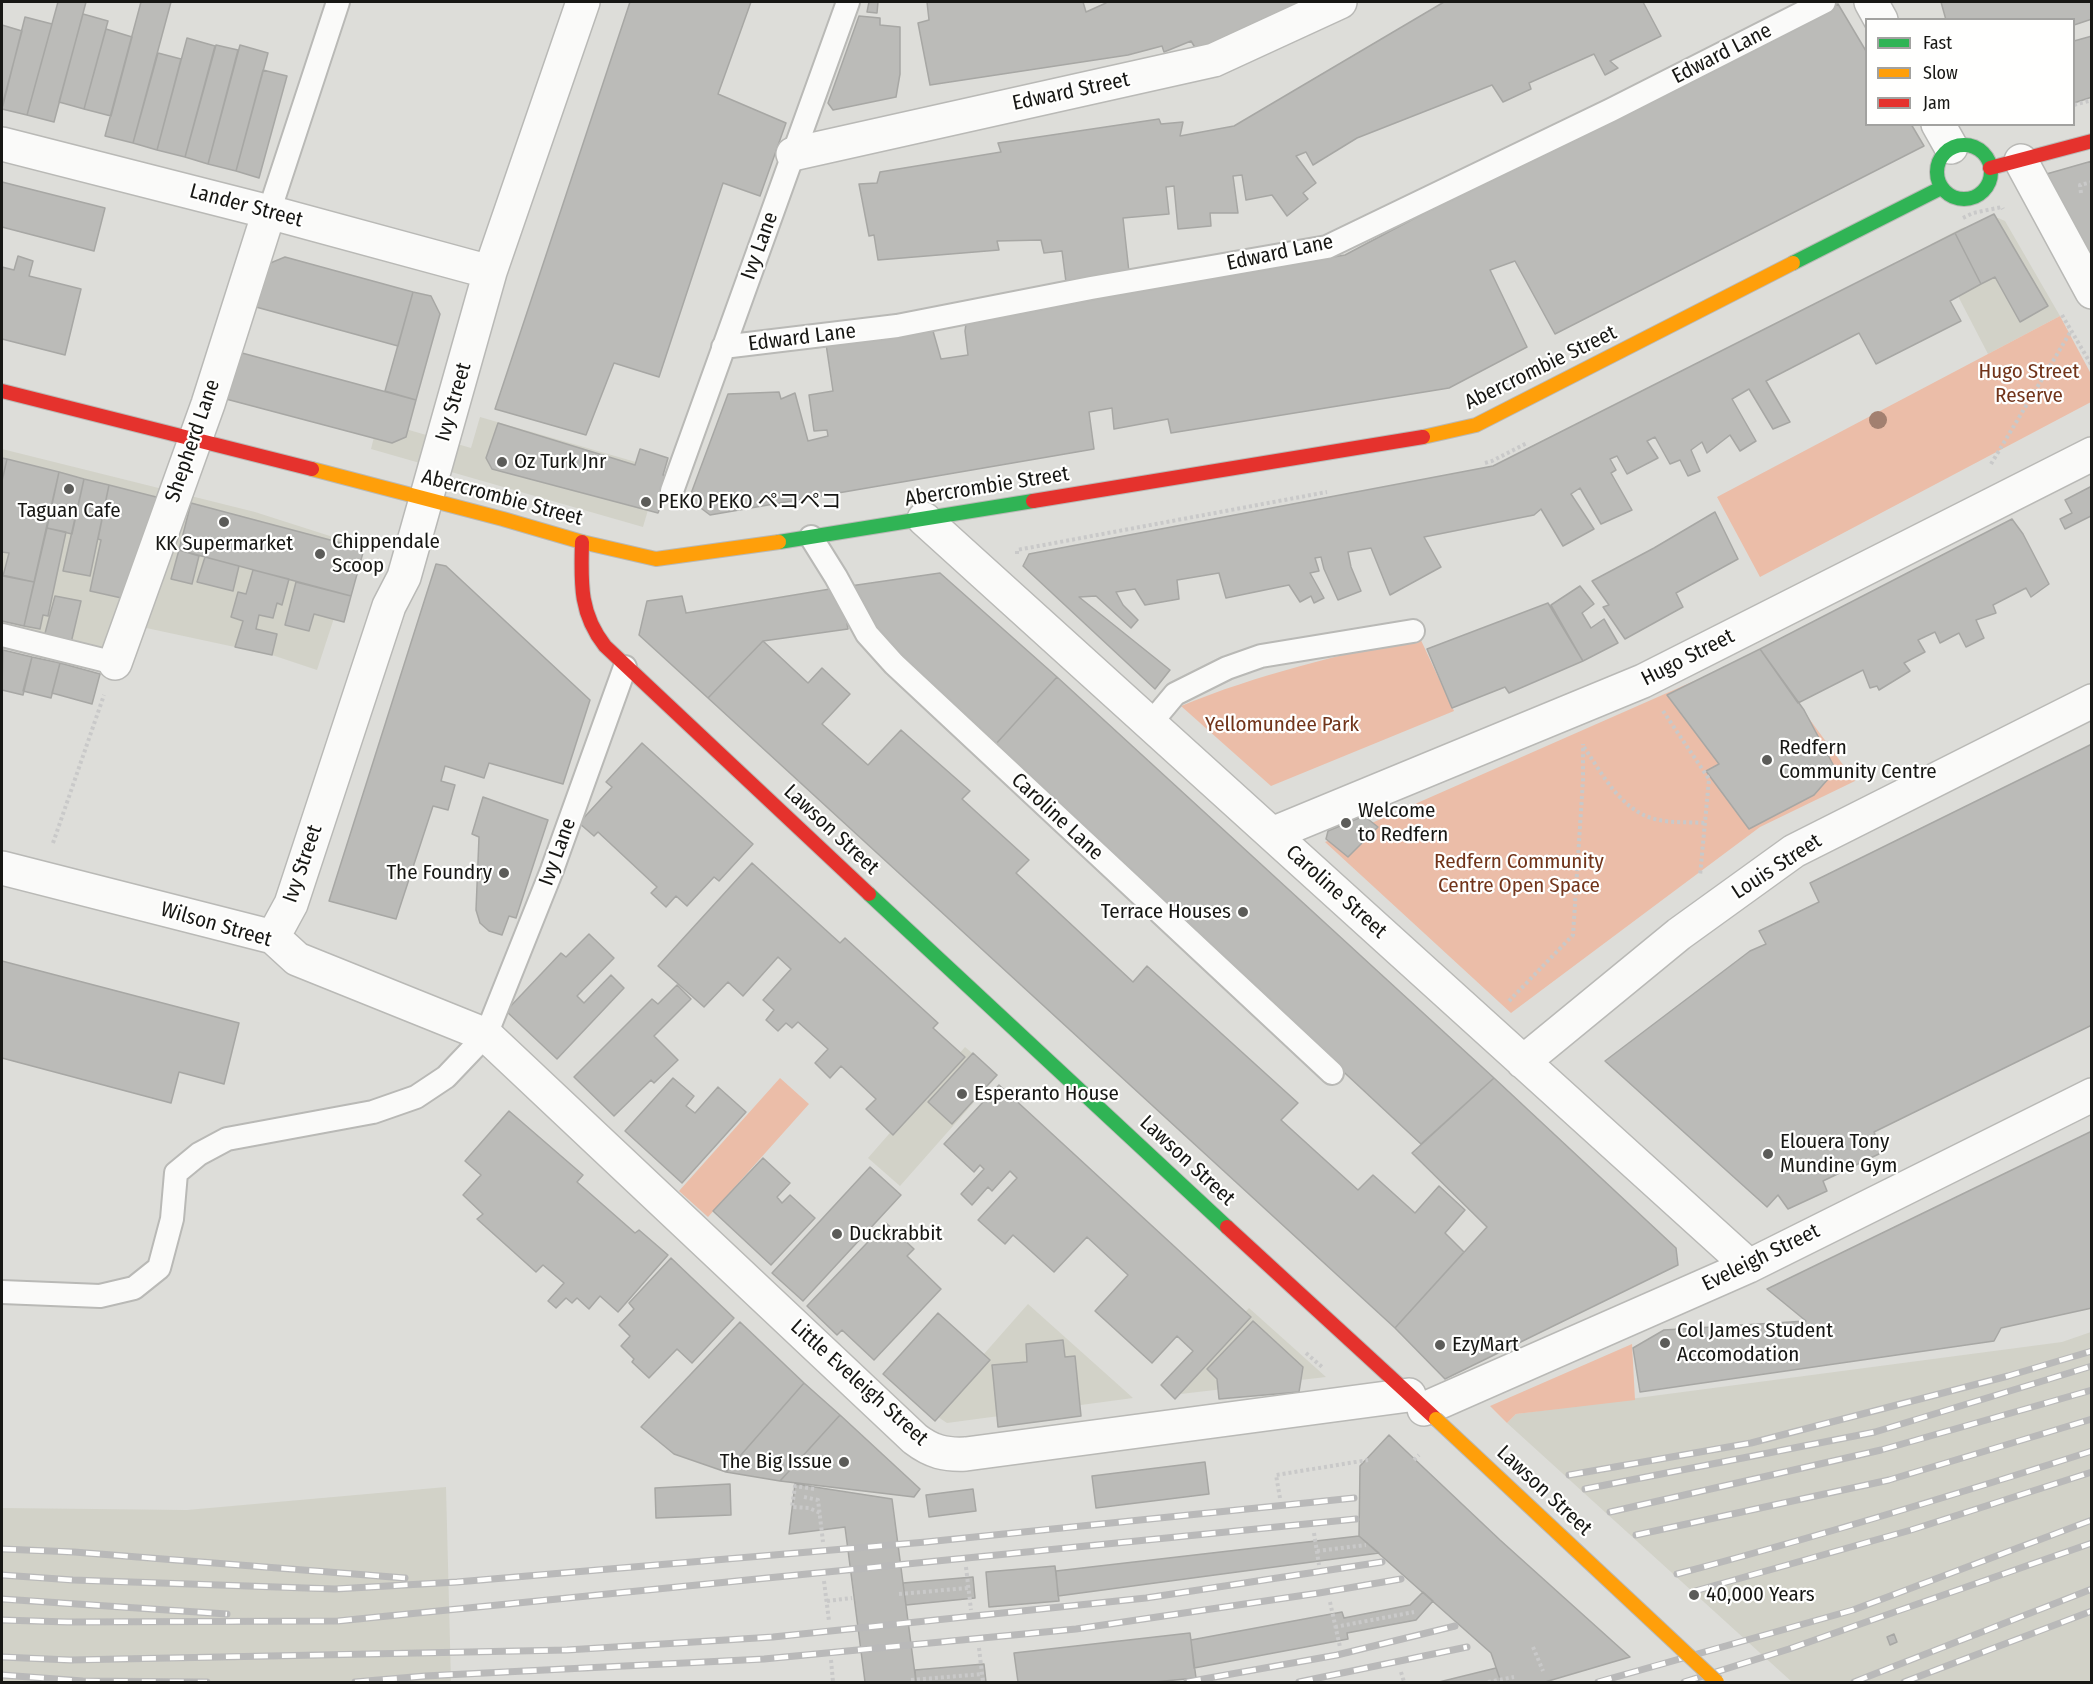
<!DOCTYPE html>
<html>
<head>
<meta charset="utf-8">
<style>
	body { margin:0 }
	#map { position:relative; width:2093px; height:1684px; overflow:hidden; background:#ddddd9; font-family:"Fira Sans Condensed",sans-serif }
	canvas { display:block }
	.frame { position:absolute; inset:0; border:3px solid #171714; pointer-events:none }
	.legend { position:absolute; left:1865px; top:18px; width:210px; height:108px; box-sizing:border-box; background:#fffffe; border:2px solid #a2a2a0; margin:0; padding:8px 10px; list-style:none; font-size:18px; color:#171714 }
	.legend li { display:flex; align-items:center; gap:12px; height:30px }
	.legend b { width:30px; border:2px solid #a2a2a0 }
</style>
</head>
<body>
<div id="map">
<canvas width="2093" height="1684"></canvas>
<div class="frame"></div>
<ul class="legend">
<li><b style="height:8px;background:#30b455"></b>Fast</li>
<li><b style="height:8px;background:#ff9f0a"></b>Slow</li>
<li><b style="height:8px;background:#e5322d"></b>Jam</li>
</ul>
</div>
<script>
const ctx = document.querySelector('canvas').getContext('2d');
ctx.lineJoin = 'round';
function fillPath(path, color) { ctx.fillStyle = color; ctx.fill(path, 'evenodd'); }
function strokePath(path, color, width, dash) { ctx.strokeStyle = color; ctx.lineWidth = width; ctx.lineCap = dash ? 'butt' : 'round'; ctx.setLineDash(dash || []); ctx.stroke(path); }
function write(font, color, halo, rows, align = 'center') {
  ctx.font = font + ' "Fira Sans Condensed","Noto Sans JP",sans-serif'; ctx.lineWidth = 4.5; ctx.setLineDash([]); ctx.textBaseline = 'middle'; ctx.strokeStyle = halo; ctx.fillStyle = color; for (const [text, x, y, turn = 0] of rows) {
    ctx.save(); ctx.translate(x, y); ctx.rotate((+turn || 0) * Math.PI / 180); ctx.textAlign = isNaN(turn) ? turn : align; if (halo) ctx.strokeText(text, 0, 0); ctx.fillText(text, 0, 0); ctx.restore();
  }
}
fillPath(new Path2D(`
	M1998,218L2005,221L2060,316L1988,354L1931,244L1962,228Z
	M480,417L660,469L643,527L371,449L378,421L471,448Z
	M2,449L255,512L358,545L317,670L272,655L123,623L112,653L2,627Z
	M965,1047L998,1075L900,1186L868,1158Z
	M1028,1304L1133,1398L947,1423L932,1413Z
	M1249,1308L1326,1377L1172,1395Z
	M2091,1332V1682H1792L1507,1423L1516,1414L2062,1342Z
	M446,1487L451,1682H2V1508L187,1510Z`), '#d2d2c8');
fillPath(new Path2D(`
	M2060,316L2091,374V402L1760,577L1717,497Z
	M1419,636L1454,711L1271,786L1181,706C1258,674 1339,656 1419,636Z
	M1760,652L1855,781L1760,827L1511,1013L1325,842L1365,826Z
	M780,1078L809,1104L708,1217L679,1191Z
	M1632,1344L1635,1400L1516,1414L1507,1423L1490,1406Z`), '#ebbda8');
const building = new Path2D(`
	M58,2H86L54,122L27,115Z
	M141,2H171L133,143L105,136Z
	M630,2H751L718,94L786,123L760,196L723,183L659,377L614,363L586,435L495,409Z
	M869,2H878L877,13L867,12Z
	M927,2H1083L1086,12L1106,3L1105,2H1300L1199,54L1191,41L1164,52L1162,46L1128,55L930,85L918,23L929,20Z
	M1444,2H1643L1661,36L1610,61L1618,68L1605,75L1594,54L1529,83L1531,89L1503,102L1492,85L1357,138L1313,165L1306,152L1296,156L1316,183L1303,193L1308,199L1287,216L1272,195L1246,200L1242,175L1233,176L1238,213H1210L1211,226L1178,229L1174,186L1166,187L1169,214L1123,218L1129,272L1066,282L1062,251L1044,253L1041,240L997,241L999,250L878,260L874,235L869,236L859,184L877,183L880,172L1001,152L998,143L1159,119L1161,124L1183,122L1180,136L1234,126Z
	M1941,2H2092V19L2074,25V20H1946Z
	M1838,4L1866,51V124H1911L1924,146L1555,334L1515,261L1490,270L1527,347L1449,388L1171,433L1168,419L1114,429L1112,408L1089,412L1094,449L710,515L689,499L728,394L779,392L781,399L795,393L808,441L828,436L827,430L814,431L809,395L833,391L826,344L933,331L941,359L968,355L965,331L966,324L1169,285L1345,255L1555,144Z
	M83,14L108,21L84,109L59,102Z
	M859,16L880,18V25L900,27V74L896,97L833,110L828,103Z
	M25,17L52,24L27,115L2,109Z
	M2,25L22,31L2,106Z
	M106,29L132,37L111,116L84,109Z
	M2092,36V97L2074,103V41Z
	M187,38L215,46L185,157L157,150Z
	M216,45L238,50L208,164L185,157Z
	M240,45L268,53L236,171L208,164Z
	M158,53L181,59L157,150L133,143Z
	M263,70L287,76L259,178L236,171Z
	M2092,161V267L2043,175Z
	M2,182L105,208L94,251L2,227Z
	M1994,214L2048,306L2020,322L1995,277L1981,284L1955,233Z
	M1955,233L1981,284L1950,301L1961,321L1876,364L1859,333L1766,381L1790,422L1773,429L1749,389L1732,399L1756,441L1740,451L1730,435L1707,453L1702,442L1691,450L1700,471L1688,476L1680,460L1670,464L1655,437L1647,441L1658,458L1627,474L1617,456L1610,459L1616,470L1611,473L1632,510L1601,524L1580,488L1571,494L1594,529L1563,546L1541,509L1534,515L1424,537L1441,567L1390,595L1371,548L1348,552L1351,567L1361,591L1338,600L1324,569L1321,557L1315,558L1319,571L1310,573L1324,598L1314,603L1311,596L1300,602L1289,585L1226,598L1219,573L1177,580L1179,599L1145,605L1135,589L1116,592L1123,605L1138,620L1131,628L1096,596L1079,597L1170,670L1155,689L1023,566L1029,554L1493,466Z
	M18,256L33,261L29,276L81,289L65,355L2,339V267L14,270Z
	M285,257L413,292L398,346L256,307L268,264Z
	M413,292L431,296L440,314L416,400L385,391Z
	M242,353L416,400L406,437L392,443L226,399Z
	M498,423L635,465L640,449L668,458L663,475L671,479L658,513L492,469L486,458Z
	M2,458L7,459L2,481Z
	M7,459L59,472L34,582L3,576L9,553L2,552V481Z
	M59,472L84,479L72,534L47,528Z
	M84,479L109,485L90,576L63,571Z
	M109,485L164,499L126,599L90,591L101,540L98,539Z
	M2092,486V518L2091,516L2065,529L2060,519L2072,513L2065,500Z
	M191,503L364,549L351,596L179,550Z
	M1715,512L1738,559L1676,593L1683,607L1625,639L1603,607L1609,605L1592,581L1654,548Z
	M2012,519L2023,534L2049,584L2031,597L2026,588L1993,605L1996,613L1976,620L1984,638L1966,647L1959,633L1940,643L1935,632L1918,640L1925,652L1904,663L1910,671L1879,690L1877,686L1870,688L1863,670L1798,703L1760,649Z
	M47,528L66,532L48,616L43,615L40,629L24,626Z
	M179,550L199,556L192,584L171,579Z
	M205,557L239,566L233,591L197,582Z
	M436,564L446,566L590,700L563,784L489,763L484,778L445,766L441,781L455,785L448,810L433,806L396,919L329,901Z
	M253,570L289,579L282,605L277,603L273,618L259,615L256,629L277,634L272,655L235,647L243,621L231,617L238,592L246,594Z
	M940,573L1057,677L994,746L891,652L850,586Z
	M2,575L34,582L24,626L2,621Z
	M296,582L351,596L344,622L314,614L309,631L285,625Z
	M1580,586L1594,604L1582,613L1591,628L1604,619L1618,643L1583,661L1551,605Z
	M830,589L845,613L848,629L763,641L708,698L639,635L647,601L682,596L686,613Z
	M55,596L81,601L71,643L44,637Z
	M1548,603L1583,661L1509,693L1505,687L1452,708L1427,649Z
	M763,641L808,683L822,668L850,694L822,724L868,765L901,730L970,791L962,799L1029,860L1016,873L1133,982L1147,966L1298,1103L1281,1120L1358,1190L1373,1175L1415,1213L1439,1186L1465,1210L1445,1233L1464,1252L1395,1328L708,698Z
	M1760,649L1804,710L1836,770L1814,795L1749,829L1706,771L1719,764L1667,695Z
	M3,650L32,657L23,695L2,690Z
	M32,657L60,663L51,698L23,691Z
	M60,663L100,674L92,704L52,693Z
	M1057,677L1494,1078L1421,1144L994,746Z
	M642,743L753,844L719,881L714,877L687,906L676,896L666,907L651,893L657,887L598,832L594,836L579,823L612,787L606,782Z
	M2092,744V1025L1874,1132L1883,1152L1823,1181L1827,1191L1788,1209L1778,1195L1767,1207L1605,1061L1750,951L1766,944L1759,931L1819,902L1810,883Z
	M483,797L548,820L516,918L509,916L502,935L489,931L480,923L476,910L479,837L472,834Z
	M1364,816L1378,827L1348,857L1326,839L1328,831Z
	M752,863L840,943L845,938L938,1023L933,1028L965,1057L893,1135L866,1109L876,1099L841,1066L830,1078L815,1063L828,1049L798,1022L792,1028L786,1023L778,1031L766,1020L774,1010L763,1000L791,969L778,957L743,996L728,982L704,1007L658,966Z
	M589,934L614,958L577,996L584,1003L611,975L624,988L557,1059L506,1011L561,953L566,957Z
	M2,961L239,1023L224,1084L179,1072L171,1103L2,1058Z
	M677,985L691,999L654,1036L678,1060L654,1083L651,1080L614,1116L574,1077L652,999L658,1004Z
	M973,1053L997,1075L952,1124L928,1102Z
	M673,1078L694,1096L686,1106L695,1113L718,1087L746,1112L682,1183L625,1131Z
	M1494,1078L1676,1248L1678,1265L1445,1379L1395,1328L1487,1227L1412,1153Z
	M999,1085L1251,1317L1175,1399L1161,1385L1193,1351L1177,1336L1152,1363L1095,1311L1128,1275L1087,1237L1054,1272L1013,1235L1005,1244L978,1220L1017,1178L1010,1171L992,1191L988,1187L972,1205L961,1194L984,1169L980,1165L974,1172L944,1144Z
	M509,1111L583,1175L577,1182L635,1233L639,1230L668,1255L618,1312L600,1296L589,1309L577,1298L572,1303L566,1298L556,1308L548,1301L564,1283L543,1265L536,1272L477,1219L483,1214L463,1195L481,1175L465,1161Z
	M2092,1131V1308L2001,1328L1994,1341L1640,1392L1633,1348L1664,1330L1806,1321L1767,1289Z
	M763,1158L790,1183L777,1197L782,1203L790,1195L815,1218L771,1265L713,1211Z
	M870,1167L901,1195L803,1301L772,1273Z
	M886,1223L914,1249L907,1256L941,1289L874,1360L842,1330L837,1335L807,1306Z
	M671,1258L734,1318L692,1363L677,1349L649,1378L632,1362L634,1359L621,1346L630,1336L619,1325L634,1309L629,1303Z
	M938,1313L990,1360L935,1421L883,1374Z
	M1253,1321L1303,1367L1299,1392L1219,1399L1217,1379L1207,1369Z
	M740,1322L804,1383L726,1472L674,1454L641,1427Z
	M1063,1340L1065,1357L1075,1356L1081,1416L998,1427L992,1365L1027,1362L1026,1344Z
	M804,1383L840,1415L780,1481L726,1472Z
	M840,1415L920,1489L914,1497L780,1481Z
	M1389,1435L1500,1540L1630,1657L1545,1682H1501L1491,1653L1359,1536L1360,1466Z
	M1205,1462L1209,1494L1096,1508L1092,1476Z
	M730,1484L731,1515L656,1518L655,1488Z
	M795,1484L892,1499L916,1682H865L845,1527L789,1534Z
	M973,1489L976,1511L929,1517L926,1495Z
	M1359,1536L1379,1553L1058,1596L1056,1571Z
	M1055,1566L1059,1601L989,1607L986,1572Z
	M973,1577L975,1598L906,1605L903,1583Z
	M1423,1592L1433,1601L1416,1620L1347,1633L1348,1639L1194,1668L1191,1640L1342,1612L1344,1618L1410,1605Z
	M1190,1633L1196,1678L1154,1682H1018L1014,1653Z
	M1894,1634L1897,1642L1890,1645L1887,1637Z
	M984,1664L986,1682H916L915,1670Z
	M1496,1668L1501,1682H1439Z`);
fillPath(building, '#bbbbb8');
strokePath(building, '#a7a7a4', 1.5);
const lane = new Path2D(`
	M269,212L338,2
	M723,347L897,326L1091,288L1327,247L1611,110L1824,2
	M672,491L848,2
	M811,537L836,577L867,634L894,664L1332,1073
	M2,635L115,663
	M1150,724L1175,694L1227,668L1261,656L1413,631
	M2,1292L100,1296L134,1288L159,1268L172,1219L176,1173L199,1154L227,1139L373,1112L416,1097L446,1077L486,1035L552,870L625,667`);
const street = new Path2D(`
	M1871,2L1881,20
	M1938,124L1951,147
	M2,144L269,212L490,272
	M793,154L1214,60L1340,2
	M2021,161L2092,292
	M924,519L1749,1266
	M115,663L208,404L269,212
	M1272,834L1643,681L2092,454
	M2,868L273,937L297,959L486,1035L915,1439C932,1452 945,1455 966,1454L1409,1395
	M273,937L291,904L389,606L404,577L490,272L583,2
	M1523,1062L1679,934L1794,851L2092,701
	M1424,1409L1749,1266L2092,1095`);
const fast = new Path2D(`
	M1937 172a27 27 0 1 1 54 0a27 27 0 1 1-54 0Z
	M1793,263L1941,188
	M779,542L1033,501
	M869,894L1227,1227`);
const slow = new Path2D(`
	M1423,437L1476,425L1793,263
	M312,469L503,519L582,542L656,559L779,542`);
const jam = new Path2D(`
	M1990,168L2092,141
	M2,391L312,469
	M1033,501L1423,437
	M582,542C581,582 579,613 605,646L869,894
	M1227,1227L1436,1419`);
strokePath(lane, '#b9b9b6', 26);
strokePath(street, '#b9b9b6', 36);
strokePath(fast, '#b9b9b6', 16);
strokePath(slow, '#b9b9b6', 16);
strokePath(jam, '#b9b9b6', 16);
strokePath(new Path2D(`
	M2074,105L2092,100
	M2081,193L2080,185L2092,182
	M1963,218L1973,213L2002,207L2003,209
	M2062,315L2092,366
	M1485,463L1492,461L1527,443
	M1991,464L2071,331
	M1017,554V550L1327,492
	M1663,711L1709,779L1700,876
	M1584,747C1603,775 1622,813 1659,820C1673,823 1690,822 1705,823
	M53,843L104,695
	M1509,1001L1573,935L1583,780V744
	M1306,1353L1322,1367
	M1414,1460L1419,1455
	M814,1489L795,1486L792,1507L809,1508L820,1513
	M804,1497L818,1500L823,1542
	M1280,1498L1276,1475L1368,1460
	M1314,1533L1319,1565
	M1317,1551L1366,1545
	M966,1567L971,1610
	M824,1581L829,1621
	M899,1594L968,1588
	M827,1601L852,1598
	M1330,1602L1340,1647
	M1335,1627L1414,1612
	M1533,1647L1543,1671
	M979,1648L983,1682
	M831,1660L833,1682
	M1401,1672L1404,1682
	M911,1680L982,1674
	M1488,1682L1514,1677`), '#c9c9c9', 4, [3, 3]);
strokePath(lane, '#fafaf9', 22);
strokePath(street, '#fafaf9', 33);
strokePath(fast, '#30b455', 14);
strokePath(slow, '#ff9f0a', 14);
strokePath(jam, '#e5322d', 14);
const rail = new Path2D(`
	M1569,1475L1751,1443L2008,1376L2092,1351
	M1585,1489L1875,1432L2092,1366
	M1610,1512L1881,1450L2092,1390
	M1636,1535L1889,1480L2092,1419
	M2,1549L74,1552L405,1578
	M1677,1574C1817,1537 1954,1495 2092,1451
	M2,1575L73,1580L335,1589L457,1582L926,1542L1354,1498
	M1695,1591L1911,1530L2092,1472
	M2,1599L227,1614
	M2,1620L68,1622L338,1621L1356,1519
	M2,1657L70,1660L567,1650L773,1637L1146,1598L1382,1562
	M2,1675L83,1681L207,1682
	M355,1682L425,1676L764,1659L1076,1629L1319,1593L1401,1579
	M1187,1682L1337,1655L1455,1626
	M1299,1682L1467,1647
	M1598,1682L1853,1610L2092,1520
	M1684,1682L1789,1649L2092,1543
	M1854,1682L2092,1589
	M1904,1682L2092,1611`);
strokePath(rail, '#b9b9b9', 7);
strokePath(rail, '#fffffe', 4.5, [14]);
const slowBridge = new Path2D(`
	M1436,1419L1717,1682`);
strokePath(slowBridge, '#b9b9b6', 16, []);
strokePath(slowBridge, '#ff9f0a', 14);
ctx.fillStyle = '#a28070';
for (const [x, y] of [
	[1878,420]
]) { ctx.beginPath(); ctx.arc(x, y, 9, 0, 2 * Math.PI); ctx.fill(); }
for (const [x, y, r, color] of [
	[502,462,6,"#5c5c59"],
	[69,489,6,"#5c5c59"],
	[646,502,6,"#5c5c59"],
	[224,522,6,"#5c5c59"],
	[320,554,6,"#5c5c59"],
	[1767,760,6,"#5c5c59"],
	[1346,823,6,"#5c5c59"],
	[504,873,6,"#5c5c59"],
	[1243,912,6,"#5c5c59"],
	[962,1094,6,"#5c5c59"],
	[1768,1154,6,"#5c5c59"],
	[837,1234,6,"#5c5c59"],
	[1665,1343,6,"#5c5c59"],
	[1440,1345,6,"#5c5c59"],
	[844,1462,6,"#5c5c59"],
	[1694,1595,6,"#5c5c59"]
]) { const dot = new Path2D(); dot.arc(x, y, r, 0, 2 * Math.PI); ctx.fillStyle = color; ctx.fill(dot); strokePath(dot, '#fffffe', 2); }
write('21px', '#171714', '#fffffe', [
	["Edward Lane",1722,54,-27],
	["Edward Street",1071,92,-12],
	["Lander Street",246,206,15],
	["Ivy Lane",760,246,-70],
	["Edward Lane",1280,253,-12],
	["Edward Lane",802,338,-7],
	["Abercrombie Street",1541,368,-26],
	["Ivy Street",454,402,-74],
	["Shepherd Lane",193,441,-71],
	["Abercrombie Street",987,487,-9],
	["Abercrombie Street",502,498,15],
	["Hugo Street",1688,658,-27],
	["Caroline Lane",1057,817,43],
	["Lawson Street",831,830,43],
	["Ivy Lane",558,852,-70],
	["Ivy Street",303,864,-71],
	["Louis Street",1777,867,-33],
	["Caroline Street",1336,892,42],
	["Wilson Street",216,925,16],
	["Lawson Street",1187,1161,43],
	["Eveleigh Street",1761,1258,-26],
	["Little Eveleigh Street",859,1383,42],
	["Lawson Street",1544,1491,43]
]);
write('21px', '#71341a', '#fffffe', [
	["Hugo Street",2029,372],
	["Reserve",2029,396],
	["Yellomundee Park",1282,725],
	["Redfern Community",1519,862],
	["Centre Open Space",1519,886]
]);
write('21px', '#171714', '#fffffe', [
	["Oz Turk Jnr",514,462],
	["PEKO PEKO ペコペコ",658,502],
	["Taguan Cafe",69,511,"center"],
	["Chippendale",332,542],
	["Scoop",332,566],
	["KK Supermarket",224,544,"center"],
	["Redfern",1779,748],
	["Community Centre",1779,772],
	["Welcome",1358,811],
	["to Redfern",1358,835],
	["The Foundry",492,873,"right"],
	["Terrace Houses",1231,912,"right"],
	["Esperanto House",974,1094],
	["Elouera Tony",1780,1142],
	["Mundine Gym",1780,1166],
	["Duckrabbit",849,1234],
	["Col James Student",1677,1331],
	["Accomodation",1677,1355],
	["EzyMart",1452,1345],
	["The Big Issue",832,1462,"right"],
	["40,000 Years",1706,1595]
], 'left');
</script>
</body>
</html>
